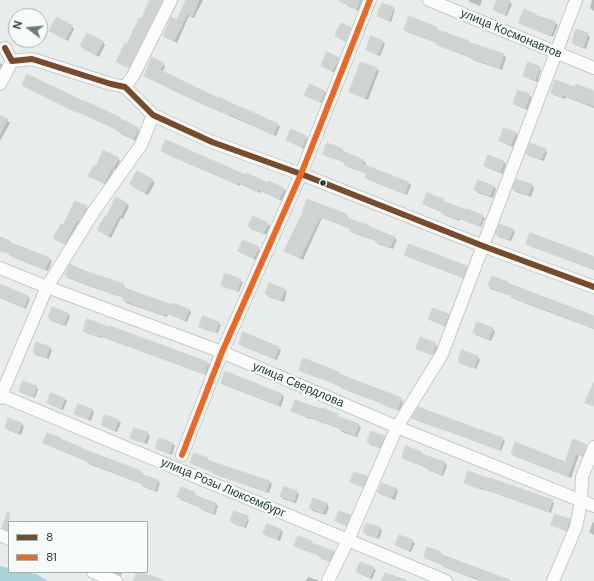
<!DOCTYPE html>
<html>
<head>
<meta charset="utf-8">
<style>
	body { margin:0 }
	#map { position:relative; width:594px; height:581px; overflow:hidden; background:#e8edeb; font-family:"DM Sans",sans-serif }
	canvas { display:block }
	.legend { position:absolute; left:8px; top:521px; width:140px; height:52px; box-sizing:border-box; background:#f7fbf9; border:1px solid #a3b1ad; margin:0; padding:5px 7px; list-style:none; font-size:12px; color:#24423a }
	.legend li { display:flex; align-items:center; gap:8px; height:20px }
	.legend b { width:20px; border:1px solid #a3b1ad }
	.north { position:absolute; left:8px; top:8px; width:40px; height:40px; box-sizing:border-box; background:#f7fbf9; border:1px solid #a3b1ad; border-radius:50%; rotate:286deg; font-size:11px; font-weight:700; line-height:16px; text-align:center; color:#24423a }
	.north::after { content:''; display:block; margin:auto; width:14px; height:18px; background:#697e78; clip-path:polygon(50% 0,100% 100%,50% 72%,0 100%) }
</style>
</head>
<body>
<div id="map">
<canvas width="594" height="581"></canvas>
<ul class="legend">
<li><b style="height:5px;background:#7a4b2a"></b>8</li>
<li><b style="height:5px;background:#f26522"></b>81</li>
</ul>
<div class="north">N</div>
</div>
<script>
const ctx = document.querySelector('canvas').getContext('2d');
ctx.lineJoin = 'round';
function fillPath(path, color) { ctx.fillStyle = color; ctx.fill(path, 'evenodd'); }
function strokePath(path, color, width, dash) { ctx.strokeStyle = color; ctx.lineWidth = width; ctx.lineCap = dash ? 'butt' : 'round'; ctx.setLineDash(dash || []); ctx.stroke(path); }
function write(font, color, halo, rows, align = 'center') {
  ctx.font = font + ' "DM Sans",sans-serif'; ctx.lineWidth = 4; ctx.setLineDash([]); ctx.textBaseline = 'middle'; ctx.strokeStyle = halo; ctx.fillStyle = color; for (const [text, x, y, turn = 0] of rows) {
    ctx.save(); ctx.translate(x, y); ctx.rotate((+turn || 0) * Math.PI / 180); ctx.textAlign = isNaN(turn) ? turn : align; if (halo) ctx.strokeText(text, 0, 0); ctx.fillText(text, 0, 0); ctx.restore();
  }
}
fillPath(new Path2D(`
	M0,566L9,568V572H26L36,574L48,581H0Z`), '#a9d4db');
fillPath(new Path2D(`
	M151,0H166L132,69L120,64L117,61L128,46L142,20Z
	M187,0H203L194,18L189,16L177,43L167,38L164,35L177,21Z
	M341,0H364L358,11L348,6Z
	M468,0H482L480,6L470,2Z
	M498,0H505L509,1L512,4L507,16L497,12L494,10Z
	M592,0H594V11L590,8Z
	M393,8L395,10L391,22L381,18L378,16Z
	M535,14L537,16L555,23L558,25L553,37L523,25L521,23Z
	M72,27L74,29L68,41L53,33L51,31Z
	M436,27L438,30L468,42L470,43L504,55L506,58L502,70L473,60L471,58L439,46L437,43L407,32L405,30Z
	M351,28L353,31L348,43L338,38L336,36Z
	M88,34L103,42L105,45L99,57L84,49L81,46Z
	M587,34L590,37L586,49L575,45L573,42Z
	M382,41L385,44L380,56L370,52L368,50Z
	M338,59L341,61L335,73L325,68L322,66Z
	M0,63L4,66L0,74Z
	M163,64L165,66L163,72L239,108L240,107L278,125L280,127L276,136L207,106L148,78L145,76Z
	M539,67L541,70L537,82L527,78L524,76Z
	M376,69L379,71L368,100L353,94L351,92Z
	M23,85L138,129L140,131L136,141L121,134L119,131L79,112V113L25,87Z
	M310,85L325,92L327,94L323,104L308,97Z
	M576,88L594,92V108L566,97L565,99L554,95L552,93Z
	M529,95L532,98L528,110L517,106L515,104Z
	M0,117L7,120L10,123L0,141Z
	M515,133L518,135L513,147L503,143L501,141Z
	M306,137L309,139L304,149L290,142L287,139Z
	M342,150L345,152L364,161L366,163L365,166L409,183L411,186L407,195L369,180L366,177L368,174L348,167L345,164L346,163L326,156L324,154Z
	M545,150L547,152L544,161L529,156L527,154Z
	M162,151L268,184L269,182L284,189L286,191L282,201L261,191L260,193L240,184V186L164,153Z
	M489,156L504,162L506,164L503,174L488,168L485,166Z
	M118,158L120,161L116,170L114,169L107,185L92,178L90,175Z
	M152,180L155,183L148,195L133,187L131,184Z
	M517,180L532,185L534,188L531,197L516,192L513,189Z
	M479,181L494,186L496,189L493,198L478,193L475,190Z
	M117,198L127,204L129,206L123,219L121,218L111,238L101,232L99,230Z
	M443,200L445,203L482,216L485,218L481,227L460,219L459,221L444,215L442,212L427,206L424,204Z
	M86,207L88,210L82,222L80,221L67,246L57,240L55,238L63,226Z
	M305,211L346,215L348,217L347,219L394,237L397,240L393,249L378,244L376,241L353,233L351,231V229L322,218L303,260L288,253L286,251Z
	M253,217L268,224L270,226L266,235L251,229L249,226Z
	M512,229L515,232L511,241L499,237L496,234Z
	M0,238L9,242L12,244L49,258L52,261L48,271L12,257L10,254L0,251Z
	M527,244L594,258V270L530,246Z
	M258,248L260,250L256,260L241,253L239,250Z
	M426,252L467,267L469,270L466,279L408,257L406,255Z
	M66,275L123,285L125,287V289L173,307L189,310L191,312L187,322L168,314L167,317L126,303L124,300V298L86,285L68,278Z
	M240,280L243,282L239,292L224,287L222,284Z
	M508,282L510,285L594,317V329L514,299L512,296L491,289L489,286Z
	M270,284L285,290L287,292L284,302L269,297L266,294Z
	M0,286L27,296L30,299L26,309L0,298Z
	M68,314L70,316L66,326L52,321L49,318Z
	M448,315L451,317L447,327L432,321L430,319Z
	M218,323L221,325L218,333L201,327V328L200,327Z
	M493,329L495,332L491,341L476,335L474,333Z
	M84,330L207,363L210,365L206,375L102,337L101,338L86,333Z
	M240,343L278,348L281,350L277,360L242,346Z
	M435,344L438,347L435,355L418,349V350L417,348Z
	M50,348L52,350L49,359L36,355L34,352Z
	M478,357L480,360L476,369L461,364L459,361Z
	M300,369L339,373L342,376L401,399L403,402L400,411L385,406L383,404L343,389L341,386L302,372Z
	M225,372L282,395L284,397L281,407L224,385L222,382Z
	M36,387L38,389L35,398L22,393L20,391Z
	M64,398L67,401L63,410L51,405L48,402Z
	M92,409L94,412L91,421L78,416L76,413Z
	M292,411L337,415L340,417L358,425L361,427L357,437L342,432L340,429L310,418V419L295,413Z
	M413,418L502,439L505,441L501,451L464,437L415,420Z
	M9,420L22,424L24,427L21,435L8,430L6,428Z
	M118,421L121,423L117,432L105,427L102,425Z
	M147,433L150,436L147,444L134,440L131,437Z
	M48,435L60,439L62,441L81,448L83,450L140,472L143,474L142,476L158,481L160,483L157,492L144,487L142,485V484L89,464L86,461L47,445L44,443Z
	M384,437L387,439L383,449L371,445L368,442Z
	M173,444L175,446L172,455L159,450L157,448Z
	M586,445L589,448L585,458L579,455L571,478L514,456L512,454L565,463Z
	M422,453L424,455L445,463L447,466L443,476L428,470L425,467L406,460L403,457Z
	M207,459L210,462L270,482L272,484L269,493L214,474L212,472L194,465L192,463Z
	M354,473L367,477L369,480L366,488L354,484L351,482Z
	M490,480L552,501L554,503L551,513L483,489V490L468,485L465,482Z
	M284,488L297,492L299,495L296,503L283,499L281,496Z
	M396,489L398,491L395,500L382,495L380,493Z
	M194,493L197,496L196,497L216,504L218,506L215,515L202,510L200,508V507L181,500L178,497Z
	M314,500L327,504L329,507L326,515L313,511L311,508Z
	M350,516L353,518L349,527L339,523L336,520Z
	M247,517L249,520L246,528L234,524L231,521Z
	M569,520L572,522L569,531L554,525V526L552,525Z
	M593,522L594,523V535L589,532Z
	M367,524L380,528L382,531L379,539L366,535L364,532Z
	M281,530L283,532L280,541L267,536L265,534Z
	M412,541L415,543L411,552L399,547L396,545Z
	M311,542L313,545L334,552L336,554L332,563L322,559L320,556L298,548L295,546Z
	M428,549L441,553L443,556L510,581H480L446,568L443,565L427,559L425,557Z
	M373,568L376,570L372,579L360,574L357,572Z
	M112,572H122L121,576Z
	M308,577L320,581H306Z`), '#0003');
const building = new Path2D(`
	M150,0H163L129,67L116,62L125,43L127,44L139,18L141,19Z
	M186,0H199L192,16L187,14L174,41L163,36L171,17L177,20Z
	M338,0H360L356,9Z
	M497,0H510L505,14L493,10Z
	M382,3L394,7L389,20L377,16Z
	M524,9L536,14L535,15L556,22L551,35L519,23Z
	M409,16L436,27V29L469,41L468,42L504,54L499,68L469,57V56L435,44L436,42L404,30Z
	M57,17L73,26L65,39L49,31Z
	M341,23L351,27L346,41L335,36Z
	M576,29L588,33L583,47L572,43Z
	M87,33L103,41L96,55L80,46Z
	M371,36L383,41L378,54L366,50Z
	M327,52L339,58L332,71L321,66Z
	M152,57L164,63L160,70L218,98L219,97L239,107V106L278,124L273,135L230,114L229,115L205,104L204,105L144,76Z
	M361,62L377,68L365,98L349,92Z
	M528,62L540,67L535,80L523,76Z
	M27,74L85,102V101L119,117V118L139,128L133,139L118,131V130L76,111V112L22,85Z
	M555,80L575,87L576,84L594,91V106L563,95L562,97L551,93Z
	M310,84L325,91L320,102L304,95Z
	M518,90L530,94L525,108L513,104Z
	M0,115L8,119L0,134Z
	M504,128L516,132L511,145L499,141Z
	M291,129L307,136L302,147L286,140Z
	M166,140L246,175L247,173L268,183L269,181L284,188L279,199L259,189L257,192L238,182L237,184L161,151Z
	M327,143L343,149L342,151L364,160L362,164L409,182L405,193L365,178L367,173L344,165L345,162L323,154Z
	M530,143L546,149L541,159L526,154Z
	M103,150L119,158L113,168H112L104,183L88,176L94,165L96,166Z
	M488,155L504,161L500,172L484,166Z
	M137,171L153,179L145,193L130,184Z
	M516,179L532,184L528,195L512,189Z
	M478,180L494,186L490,196L474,190Z
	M427,193L444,199L443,201L466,210L467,209L483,215L479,226L458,218L457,219L441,213L442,211L423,204Z
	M116,197L127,203L120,217L119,216L108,236L97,230L105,216L106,217Z
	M307,199L346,214L345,217L370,226V227L395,237L390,247L374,241L375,240L350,231L351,228L320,217L300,258L284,251L304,210H303Z
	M75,201L87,206L79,221L77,220L64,244L53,238L61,224L63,225Z
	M253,216L268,223L263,234L248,226Z
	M499,224L513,229L509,239L495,234Z
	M530,233L569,247L594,257V269L567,259L526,244Z
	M0,237L10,241L9,242L50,258L45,269L9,255V253L0,250Z
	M243,240L259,247L253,258L238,251Z
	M409,244L467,266L463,277L404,255Z
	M70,264L85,271L124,284L122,287L172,305L173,303L189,309L185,320L165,313L164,315L123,300L124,297L83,283L65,275Z
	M225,273L241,279L237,291L221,285Z
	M492,276L508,282L507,283L531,292L594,316V328L531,304L511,297V295L488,286Z
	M269,283L285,289L281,300L265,294Z
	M0,284L28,296L24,307L0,297Z
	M52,307L68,313L64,324L48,318Z
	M433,308L449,314L444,325L428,319Z
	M203,316L219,322L215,333L199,327Z
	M87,319L109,327L110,326L208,362L204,374L99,335V337L83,331Z
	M477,322L493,328L489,339L473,333Z
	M243,332L279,347L275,358L239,344Z
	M420,337L436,343L432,355L416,349Z
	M36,342L50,347L46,357L33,352Z
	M462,350L478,356L474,368L458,362Z
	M303,358L339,372V374L402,398L397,410L381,404L382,403L340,387V386L299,370Z
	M225,371L282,394L278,405L221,383Z
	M23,381L37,386L33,396L19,391Z
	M594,382V406L585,403Z
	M51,393L65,398L61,408L47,403Z
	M295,400L321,409L322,408L338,414L337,416L359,424L355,435L339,429V428L308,416L307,417L291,411Z
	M78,404L92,409L88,419L74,414Z
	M418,407L503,438L499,450L461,435L411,418Z
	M105,415L119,420L115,430L101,425Z
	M8,418L22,423L18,433L5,428Z
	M134,428L148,432L144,443L130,438Z
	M371,431L385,436L380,447L367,442Z
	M47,433L61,438L60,439L81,447V448L141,471L140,474L158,480L155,490L141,485L142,483L85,461L86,460L43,443Z
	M159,438L173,443L169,453L155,448Z
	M573,439L587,445L582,456L576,454L568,476L511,454L515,442L565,462Z
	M406,446L422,452V454L445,462L441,474L425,468L426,466L402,458Z
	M194,453L208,458L207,460L270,481L266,491L225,477L211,472V471L190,463Z
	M468,471L490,479V478L553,500L548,512L481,487L480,489L464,483Z
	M354,472L367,476L363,486L350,482Z
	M382,483L396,488L392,498L378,493Z
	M284,486L297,491L294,501L280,496Z
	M181,487L195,492L194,495L216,503L213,513L199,508L200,506L177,497Z
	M313,498L327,503L323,513L310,508Z
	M234,511L248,516L244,527L230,521Z
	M339,511L351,515L346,525L335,521Z
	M8,512H9V531L2,528Z
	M555,514L570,519L566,531L551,525Z
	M366,523L380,527L376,538L363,532Z
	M267,524L281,529L277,539L263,534Z
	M399,535L413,540L409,550L395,545Z
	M298,536L312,541L311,543L334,551L329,561L319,557V555L294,546Z
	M427,547L441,552L440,554L510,580L509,581H478L479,579L442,566L443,564L424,557Z
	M360,562L374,567L370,577L356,572Z
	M137,572H140L163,580V581H134Z
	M385,573L406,580V581H382Z`);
fillPath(building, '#cfd4d2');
strokePath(building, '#d1d6d4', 1);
const minor = new Path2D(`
	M429,0L594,68
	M5,48L12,61L32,59L111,84L125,87L153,115L212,142L301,174L483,246L594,287
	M0,84L12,61
	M125,87L133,76L171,0
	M0,268L47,287L222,352L397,427L594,506
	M0,395L446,581
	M0,398L47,287L94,211L141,145L153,115
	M182,455L222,352L301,174L370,0
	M0,535L9,539
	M93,572L116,581
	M328,581L348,540L397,427L442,354L576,0
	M553,581L576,527L581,502L582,477L594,447`);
strokePath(minor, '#c5cac8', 14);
strokePath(minor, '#fcfcfc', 12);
strokePath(new Path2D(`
	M5,48L12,61L32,59L111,84L125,87L153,115L212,142L301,174L483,246L594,287`), '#7a4b2a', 6);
strokePath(new Path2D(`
	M182,455L222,352L301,174L370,0`), '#f26522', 6);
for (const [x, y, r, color] of [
	[323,183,3.5,"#24423a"]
]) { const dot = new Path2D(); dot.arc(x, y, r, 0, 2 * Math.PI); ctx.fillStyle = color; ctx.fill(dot); strokePath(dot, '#f7fbf9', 1.5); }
write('12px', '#24423a', '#f7fbf9', [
	["улица Космонавтов",511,34,23],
	["улица Свердлова",298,385,23],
	["улица Розы Люксембург",223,488,23]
]);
</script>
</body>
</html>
